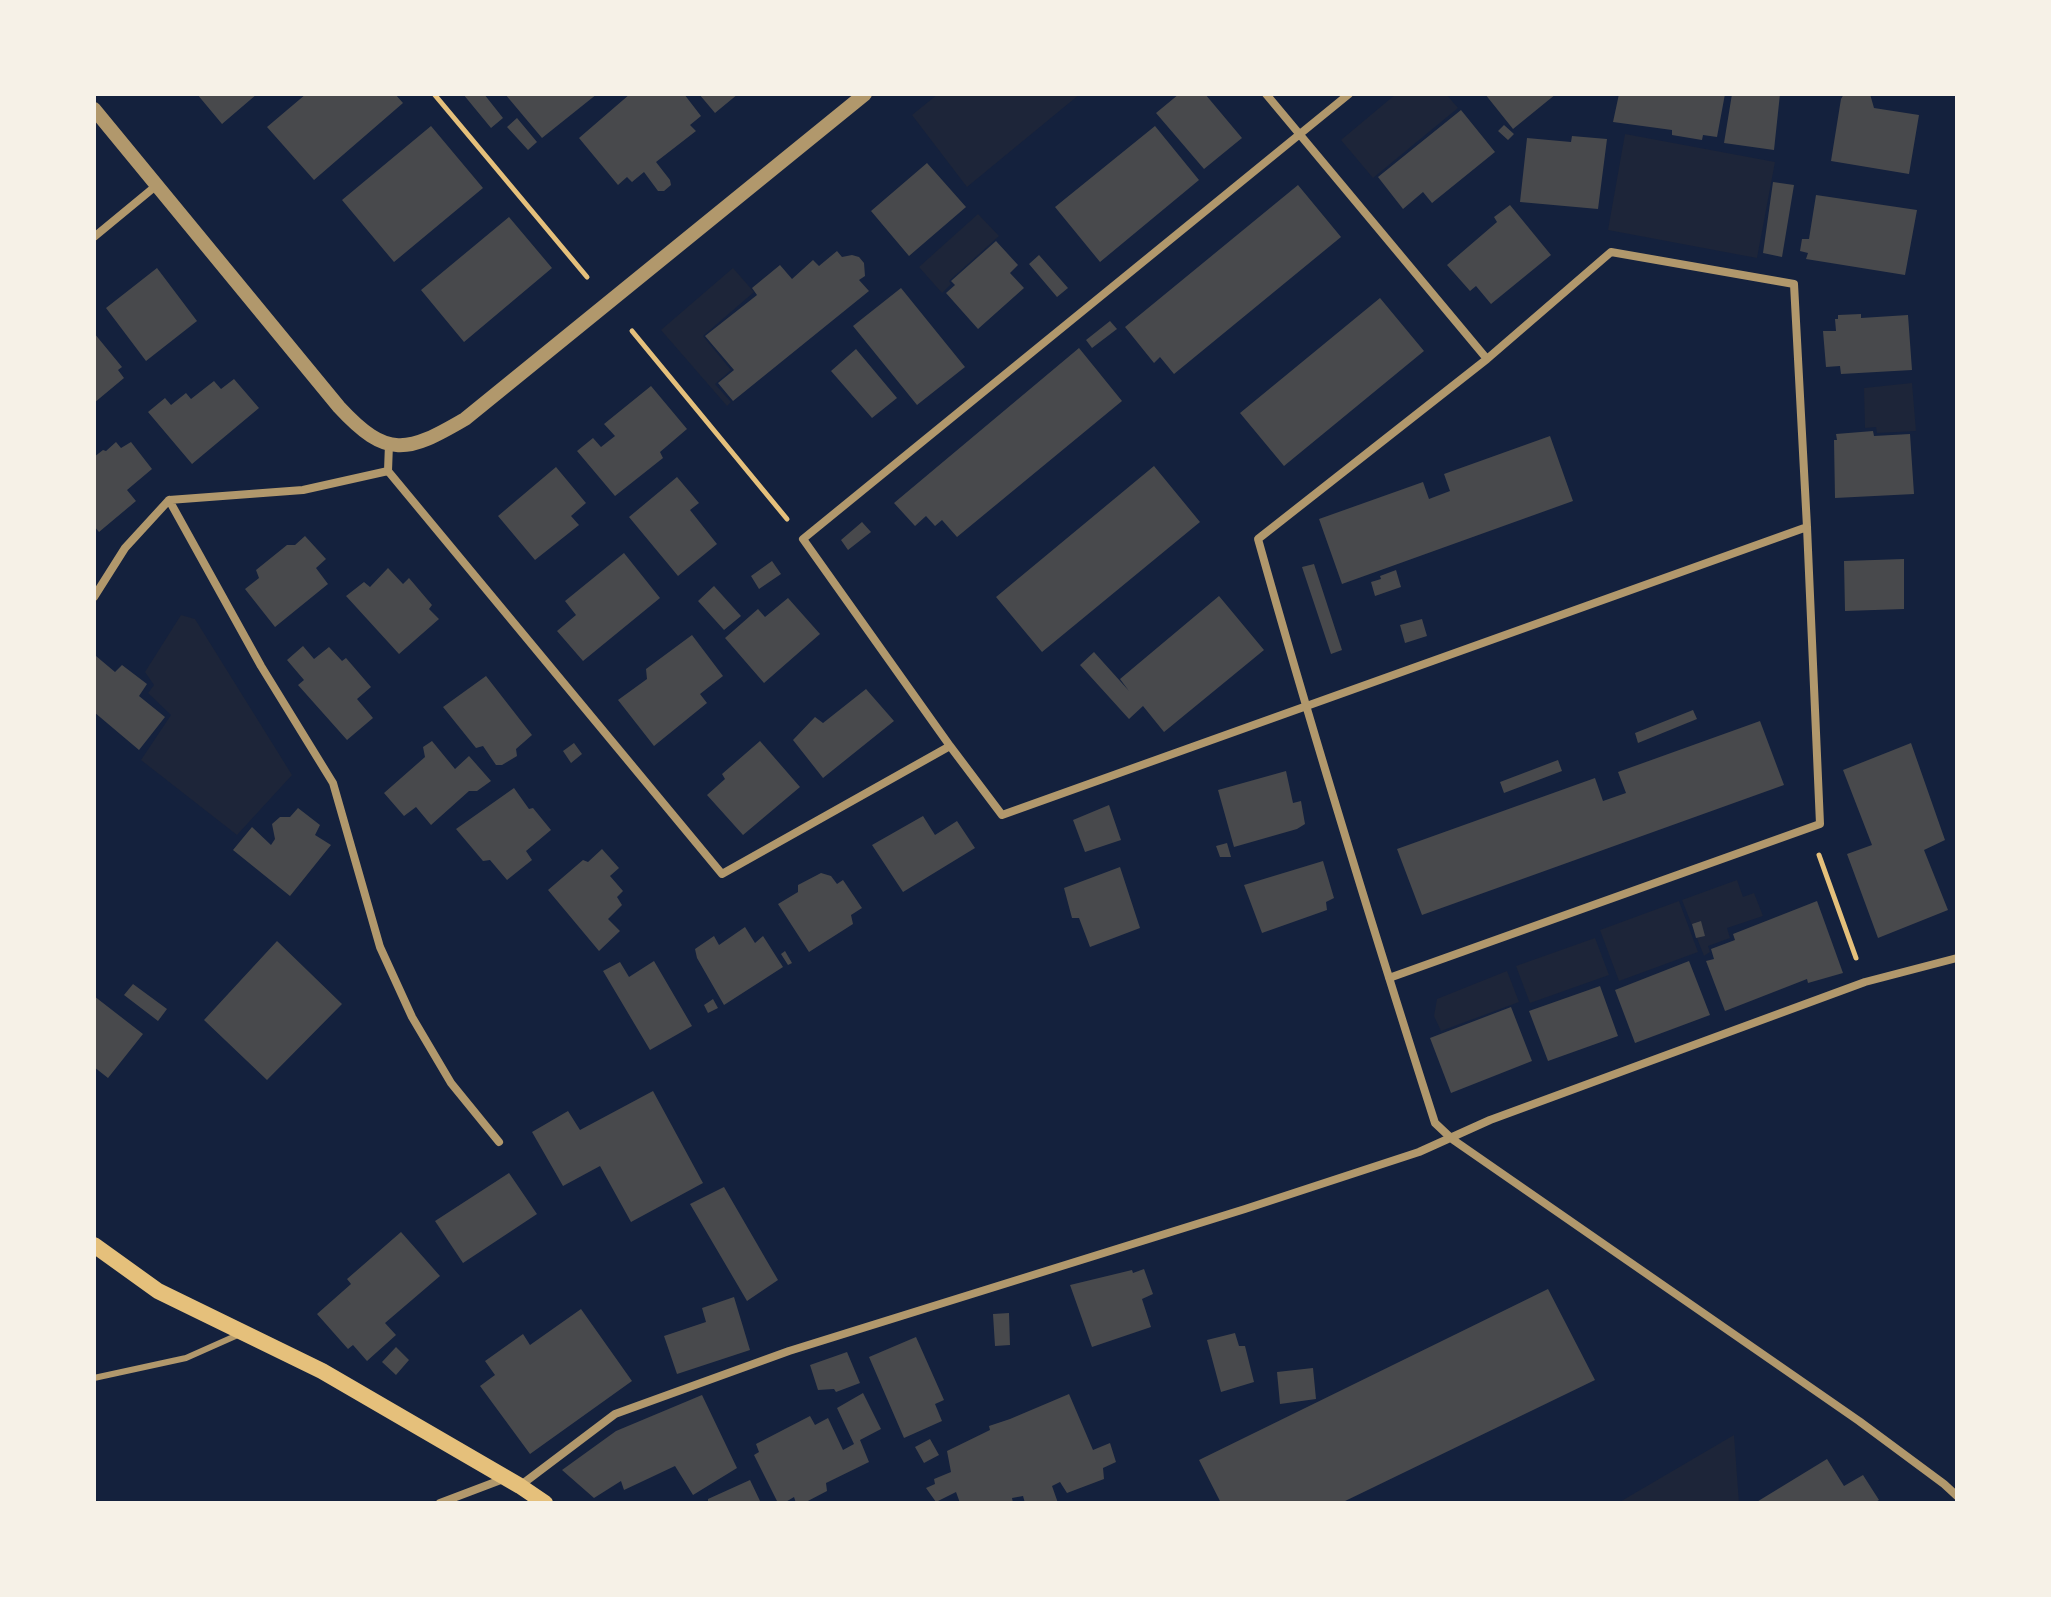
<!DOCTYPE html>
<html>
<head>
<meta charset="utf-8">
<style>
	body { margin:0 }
	#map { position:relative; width:2051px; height:1597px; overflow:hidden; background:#14213d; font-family:"DM Sans",sans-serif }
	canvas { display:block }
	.frame { position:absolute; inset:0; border:96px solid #f6f1e7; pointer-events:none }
</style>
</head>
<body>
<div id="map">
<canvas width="2051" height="1597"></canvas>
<div class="frame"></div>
</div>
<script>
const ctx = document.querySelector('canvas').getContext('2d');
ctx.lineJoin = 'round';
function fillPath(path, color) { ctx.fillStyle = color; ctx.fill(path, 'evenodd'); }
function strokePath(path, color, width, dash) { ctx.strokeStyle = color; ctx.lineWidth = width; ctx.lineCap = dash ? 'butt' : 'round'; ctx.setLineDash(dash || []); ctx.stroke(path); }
fillPath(new Path2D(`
	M938,94H1080L967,187L912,115Z
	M1396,94H1446L1458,108L1373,178L1341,140Z
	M1625,134L1775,162L1757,258L1608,230Z
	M978,214L999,236L949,281L951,284L942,293L919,267Z
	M733,268L754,292L703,336L731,370L715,384L731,402L727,406L661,330Z
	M1912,383L1916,431L1877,433L1876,427L1865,428L1864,388Z
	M181,615L195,619L292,775L237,835L141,760L171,715L148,693L154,685L145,672Z
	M1737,880L1743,897L1754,893L1763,916L1727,928L1730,938L1708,946L1710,952L1704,956L1682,900Z
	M1679,901L1698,952L1619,981L1600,930Z
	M1595,938L1609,975L1530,1003L1516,966Z
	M1507,971L1519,1002L1441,1031L1434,1016L1437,999Z
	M1734,1435L1739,1503H1618Z`), '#1d2539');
fillPath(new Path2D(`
	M197,94H257L222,124Z
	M306,94H395L403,103L314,180L267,127Z
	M463,94H484L503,118L491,128Z
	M505,94H597L542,138Z
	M630,94H684L701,116L690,125L696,131L656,162L670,180L671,185L664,191H658L644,172L632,182L627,177L618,185L579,138Z
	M699,94H738L715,113Z
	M1179,94H1205L1242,138L1204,169L1156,113Z
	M1485,94H1556L1513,129Z
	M1619,94H1725L1717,137L1703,135L1702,140L1672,135V130L1613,122Z
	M1732,94H1780L1774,150L1724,143Z
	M1844,94H1870L1874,108L1919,115L1909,174L1831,161L1841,99Z
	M1461,110L1495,152L1432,203L1423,192L1403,209L1378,177Z
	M517,118L537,142L528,150L507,127Z
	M1504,125L1514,134L1508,140L1498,131Z
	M431,126L483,188L394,262L342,200Z
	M1155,126L1199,180L1100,262L1055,207Z
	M1572,136L1607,139L1598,209L1520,202L1527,138L1571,142Z
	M927,163L966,207L909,256L871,211Z
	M1773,182L1794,185L1782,257L1763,253Z
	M1298,185L1341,237L1174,374L1160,357L1154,363L1125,327Z
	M1816,195L1917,210L1905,275L1806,259L1808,253L1800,251L1802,239H1809Z
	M1510,205L1551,255L1491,304L1476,286L1470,291L1447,265L1497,222L1494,217Z
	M509,217L552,268L464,342L421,290Z
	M996,241L1018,265L1010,273L1024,288L978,329L946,293L955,285L951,281Z
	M837,251L842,257L852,255L859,257L864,263L865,276L859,280L869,291L733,401L718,383L734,370L705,336L757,295L752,288L780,265L792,279L813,260L819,266Z
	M1039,255L1068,288L1057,297L1029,264Z
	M157,268L197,321L146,361L106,308Z
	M901,288L965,367L917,405L853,326Z
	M1380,298L1424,351L1284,466L1240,413Z
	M1861,314V318L1908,315L1912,370L1841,374L1840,366L1826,367L1823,331H1836L1835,319H1838V315Z
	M1110,321L1117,329L1092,348L1086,340Z
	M94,333L122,367L118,370L124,378L94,403Z
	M1079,348L1122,401L957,537L942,520L935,526L926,516L915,526L894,503Z
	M856,349L897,398L872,418L831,371Z
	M234,379L259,408L192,464L148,412L165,398L171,405L186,393L191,399L214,381L221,389Z
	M651,386L687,429L660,452L663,458L615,496L577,451L593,438L601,447L615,436L604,424Z
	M1873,431L1874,436L1910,434L1914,494L1835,498L1834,440H1837L1836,434Z
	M1550,436L1573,501L1342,584L1319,519L1423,482L1429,499L1450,491L1444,474Z
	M116,442L121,448L131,442L152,469L127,490L136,501L99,532L94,526V457L103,450L106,451Z
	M1154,466L1200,522L1042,652L996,597Z
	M556,467L586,503L571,516L579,525L535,560L498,516Z
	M677,477L699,503L690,510L717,544L678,576L629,517Z
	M862,522L871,532L848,550L841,540Z
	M305,536L326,559L316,568L328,584L275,627L245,589L259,578L256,570L287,545H295Z
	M624,553L660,598L583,661L557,631L576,615L565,601Z
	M1904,559V609L1845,611L1844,561Z
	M772,561L781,574L759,589L751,576Z
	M1314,564L1342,650L1331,654L1302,567Z
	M388,568L403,584L409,578L432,605L429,609L439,619L399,654L346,596L364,582L370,587Z
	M1396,570L1401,587L1375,596L1371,582L1381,579L1380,576Z
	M714,586L741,616L724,630L698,601Z
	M1219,596L1264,650L1164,732L1143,706L1129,719L1080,665L1094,652L1129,691L1120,679Z
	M788,598L820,634L764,683L725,638L758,609L765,617Z
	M1422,619L1427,636L1405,643L1400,625Z
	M692,635L723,676L700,694L707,703L654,746L618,700L647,679L646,669Z
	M303,646L314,659L329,647L342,661L346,658L371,687L357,699L373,718L347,740L298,685L304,680L287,660Z
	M96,656L115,672L122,665L147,684L139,696L165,717L139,750L94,712V659Z
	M486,676L532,735L516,749L517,756L502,765H496L483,746L476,748L443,707Z
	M866,689L894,721L823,778L793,740L815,717L823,723Z
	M1693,710L1697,719L1638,743L1635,733Z
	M1760,721L1784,785L1422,915L1397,849L1595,778L1603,801L1626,793L1618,772Z
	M432,741L455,769L469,756L491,781L477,791H469L431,825L416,807L404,816L384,793L425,757L423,747Z
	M760,741L800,787L743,835L707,795L725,779L722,774Z
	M574,743L582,754L571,763L563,751Z
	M1911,743L1945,840L1924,850L1948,910L1878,938L1847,854L1872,845L1843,770Z
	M1558,760L1562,771L1504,793L1500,782Z
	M1286,771L1293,803L1301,801L1305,824L1297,829L1234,847L1218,790Z
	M514,788L529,809L533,808L551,830L526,851L532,860L507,880L490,860L483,861L456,829Z
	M1109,805L1121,840L1085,852L1073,820Z
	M298,808L320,825L315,835L331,845L290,896L233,850L252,827L271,845L275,839L272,824L280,817H290Z
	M923,816L935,835L957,821L975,848L903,892L872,845Z
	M1227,843L1231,857H1220L1216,846Z
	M602,849L619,868L610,876L623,891L617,897L622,905L608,919L620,931L599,951L548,890L583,860L588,862Z
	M1323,861L1334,898L1326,902L1327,910L1262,933L1244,885Z
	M1120,867L1140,928L1090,947L1079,918H1072L1064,888Z
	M821,873L831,876L837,884L843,880L862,908L851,915L853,924L809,952L778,904L798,892V885Z
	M1817,901L1843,973L1808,983L1807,979L1725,1011L1706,961L1714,959L1711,949L1735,940L1733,934Z
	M1701,921L1705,936L1696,938L1692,924Z
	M745,927L755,943L763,936L783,967L724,1005L697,958L695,949L714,936L719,945Z
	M277,941L342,1004L267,1080L204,1020Z
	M785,951L792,963L788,965L781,954Z
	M654,961L692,1026L650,1050L603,971L620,962L629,977Z
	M1689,961L1710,1015L1635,1043L1615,990Z
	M133,984L167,1009L158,1021L124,995Z
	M1600,986L1618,1036L1548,1061L1529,1011Z
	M94,996L143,1034L108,1078L94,1067Z
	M713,999L718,1008L708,1013L704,1005Z
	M1511,1007L1532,1061L1451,1093L1430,1038Z
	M653,1091L703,1183L631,1222L600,1166L563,1186L532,1132L568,1111L580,1130Z
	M509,1173L537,1214L463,1263L435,1221Z
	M724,1187L778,1280L747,1301L690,1204Z
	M401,1232L440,1276L385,1323L396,1335L367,1361L353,1345L348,1349L317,1314L351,1284L347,1279Z
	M1144,1269L1153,1294L1142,1299L1151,1327L1092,1347L1070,1285L1132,1270L1133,1273Z
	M1548,1289L1595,1380L1341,1503H1221L1199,1460Z
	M734,1297L750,1350L677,1374L664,1336L706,1322L702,1308Z
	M581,1309L632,1381L530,1454L480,1386L495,1375L485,1361L523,1334L530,1345Z
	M1009,1313L1010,1345L995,1346L993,1314Z
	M1235,1333L1239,1346H1245L1254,1382L1221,1392L1207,1340Z
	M916,1337L944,1400L935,1404L942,1421L904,1438L869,1357Z
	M396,1347L409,1360L396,1375L382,1362Z
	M847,1352L860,1383L836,1392L834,1389L818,1390L810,1365Z
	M1313,1368L1316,1399L1280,1404L1277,1372Z
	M863,1393L881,1429L860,1440L869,1462L826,1483L827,1491L804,1503H796L794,1497L784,1503H778L754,1455L759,1452L756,1444L810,1416L815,1425L828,1418L843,1450L854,1444L837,1408Z
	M1069,1394L1093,1450L1110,1443L1116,1462L1103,1468L1104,1479L1067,1493L1060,1482L1052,1486L1058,1503H1025L1023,1496L1012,1498L1013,1503H960L956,1492L936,1502L926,1488L935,1484L934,1479L951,1472L947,1451L990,1430L989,1426L1010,1419Z
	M702,1395L737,1468L693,1495L675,1466L624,1490L621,1481L594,1498L562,1470L616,1431Z
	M930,1439L939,1455L924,1463L915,1447Z
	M1827,1459L1844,1486L1863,1475L1879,1500L1874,1503H1755Z
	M750,1480L761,1503H708V1499Z`), '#48494c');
strokePath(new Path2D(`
	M434,94L587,277
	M632,331L787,519
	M1819,855L1856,958`), '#e5c07b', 5);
strokePath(new Path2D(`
	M94,1378L186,1358L240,1334`), '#b1986c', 6);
strokePath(new Path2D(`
	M1266,94L1487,359
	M94,237L157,185
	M389,444L388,471L722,874L950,746L1002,815L1807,527
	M169,500L261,666L333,783L380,947L412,1017L451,1083L499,1142
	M94,597L125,548L169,500L303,490L388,471
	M950,746L803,539L1349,94
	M1389,978L1820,824L1807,527L1794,284L1611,252L1487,359L1258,539C1313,735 1373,929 1435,1123L1452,1139L1859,1421L1944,1484L1957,1496
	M521,1485L615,1414L789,1351L1245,1209L1419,1152L1490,1120L1865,982L1957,958
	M440,1503L506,1478`), '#b1986c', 8);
strokePath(new Path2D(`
	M94,109L339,407C387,459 407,453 465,419L865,94`), '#b1986c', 14);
strokePath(new Path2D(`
	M94,1245L158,1291L322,1371L520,1486L545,1503`), '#e5c07b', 16);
</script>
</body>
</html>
